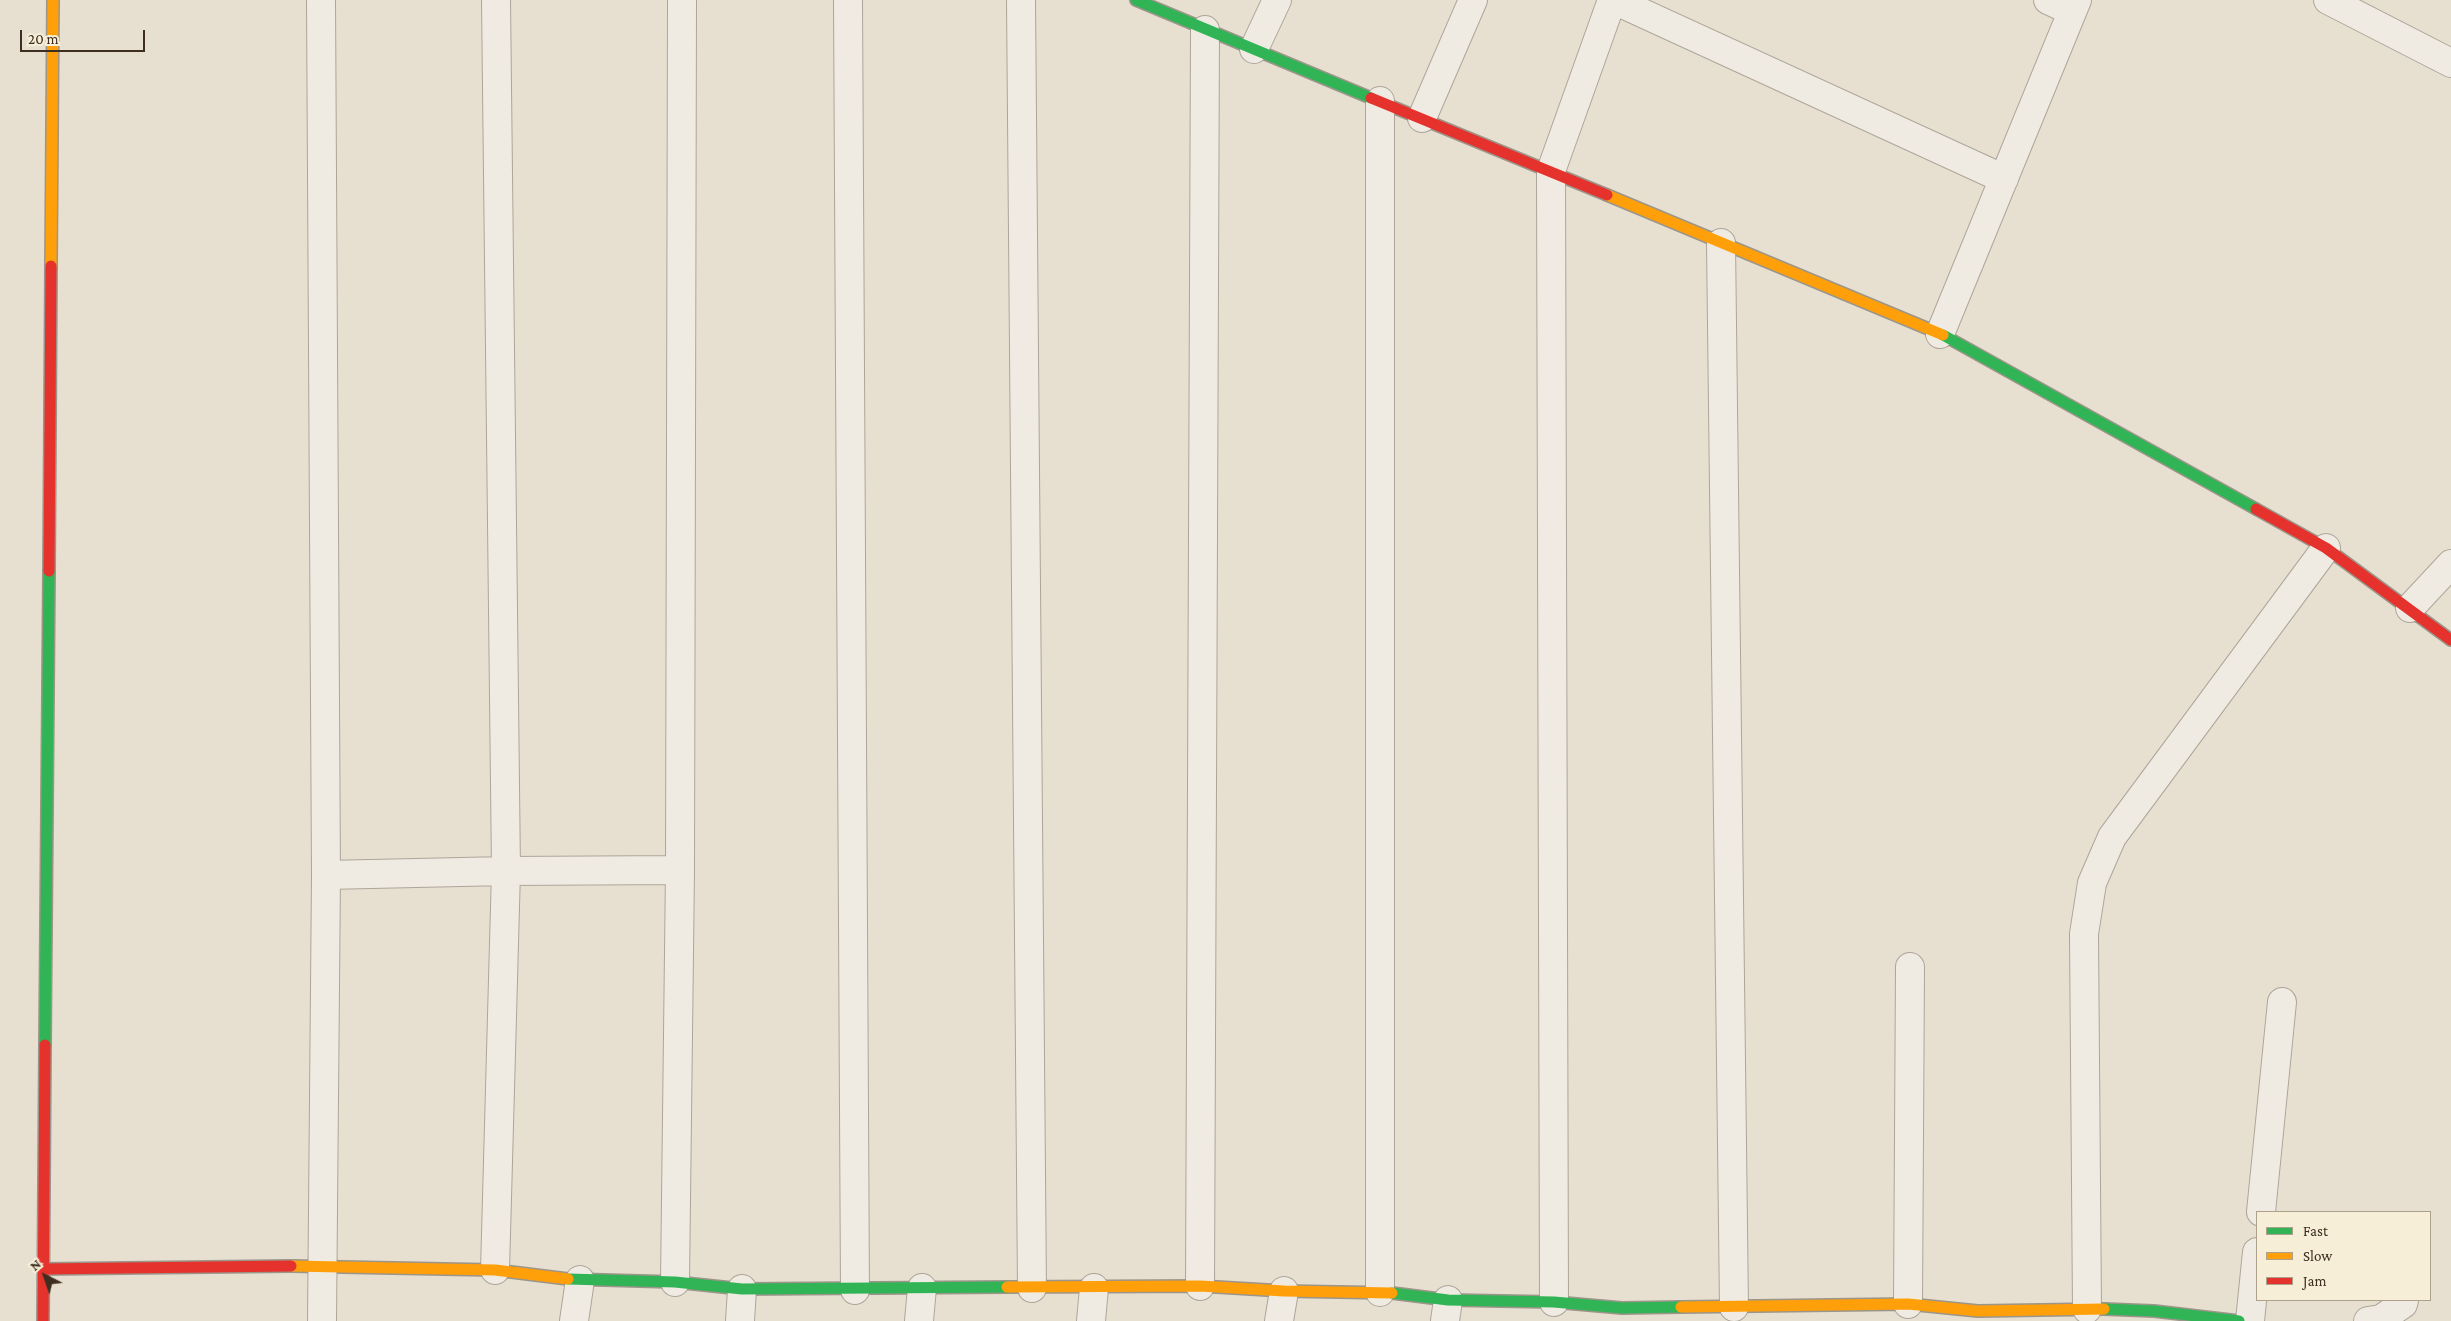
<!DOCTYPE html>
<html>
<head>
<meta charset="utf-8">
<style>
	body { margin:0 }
	#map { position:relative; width:2451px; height:1321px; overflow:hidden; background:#e7e0d1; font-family:"Crimson Pro",serif }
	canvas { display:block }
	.legend { position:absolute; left:2256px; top:1211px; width:175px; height:90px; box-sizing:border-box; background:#f7eed8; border:1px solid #ada18e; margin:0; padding:6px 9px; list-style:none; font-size:15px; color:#3d2e20 }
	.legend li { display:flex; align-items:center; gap:10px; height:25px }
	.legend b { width:25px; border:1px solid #ada18e }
	.north { position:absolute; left:20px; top:1251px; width:50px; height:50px; -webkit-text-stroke:4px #f7eed8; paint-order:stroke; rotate:319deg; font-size:14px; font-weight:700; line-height:20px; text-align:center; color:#3d2e20 }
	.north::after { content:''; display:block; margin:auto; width:18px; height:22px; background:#3d2e20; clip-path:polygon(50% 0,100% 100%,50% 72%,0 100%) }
	.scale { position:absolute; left:20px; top:30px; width:125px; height:22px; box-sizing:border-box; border:2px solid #3d2e20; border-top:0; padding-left:6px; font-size:15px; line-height:18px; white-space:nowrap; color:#3d2e20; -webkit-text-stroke:4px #f7eed8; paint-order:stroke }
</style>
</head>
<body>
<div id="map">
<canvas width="2451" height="1321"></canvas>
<ul class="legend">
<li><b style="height:6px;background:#30b455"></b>Fast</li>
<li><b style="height:6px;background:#ff9f0a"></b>Slow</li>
<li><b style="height:6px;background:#e5322d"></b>Jam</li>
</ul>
<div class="north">N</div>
<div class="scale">20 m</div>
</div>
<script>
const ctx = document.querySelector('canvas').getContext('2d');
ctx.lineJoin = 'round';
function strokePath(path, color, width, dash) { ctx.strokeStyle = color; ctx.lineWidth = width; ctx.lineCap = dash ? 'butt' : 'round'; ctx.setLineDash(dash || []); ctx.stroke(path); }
const street = new Path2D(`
	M321,0L326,875L322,1321
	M848,0L855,1290
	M1021,0L1032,1288
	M1614,0L2004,179
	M2048,0L2072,11
	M2328,0L2451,63
	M1254,49L1277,0
	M1380,101V1292
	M1422,118L1473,0
	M1721,243L1734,1307
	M1940,334L2077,0
	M2410,608L2451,564
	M326,875L506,871L680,870
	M2261,1212L2282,1002
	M495,1270L506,871L496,0
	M675,1282L680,870L682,0
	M1200,1286L1205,30
	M1554,1302L1551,171L1612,0
	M1908,1304L1910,967
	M2087,1309L2084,934L2092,883L2112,837L2326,548
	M574,1321L580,1280
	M740,1321L742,1289
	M919,1321L922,1288
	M1091,1321L1094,1288
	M1279,1321L1284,1291
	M1445,1321L1448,1300
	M2250,1321L2257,1252
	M2368,1321L2381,1319L2403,1304L2404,1300`);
const fast = new Path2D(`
	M1136,0L1371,98
	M1943,335L2256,509
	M45,1045L49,571
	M568,1279L675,1282L742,1289L1007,1287
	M1392,1293L1448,1300L1554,1302L1622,1308L1681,1307
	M2104,1309L2154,1311L2239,1321`);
const slow = new Path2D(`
	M1607,195L1943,335
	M51,266L53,0
	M291,1266L495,1270L568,1279
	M1007,1287L1200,1286L1284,1291L1392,1293
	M1681,1307L1908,1304L1978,1311L2104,1309`);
const jam = new Path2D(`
	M1371,98L1607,195
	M2256,509L2326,548L2451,640
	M49,571L51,266
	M42,1269L291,1266
	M43,1321L45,1045`);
strokePath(street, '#ada599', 30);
strokePath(fast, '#9c958a', 14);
strokePath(slow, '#9c958a', 14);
strokePath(jam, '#9c958a', 14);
strokePath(street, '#efebe3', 28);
strokePath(fast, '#30b455', 11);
strokePath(slow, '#ff9f0a', 11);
strokePath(jam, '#e5322d', 11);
</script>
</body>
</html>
